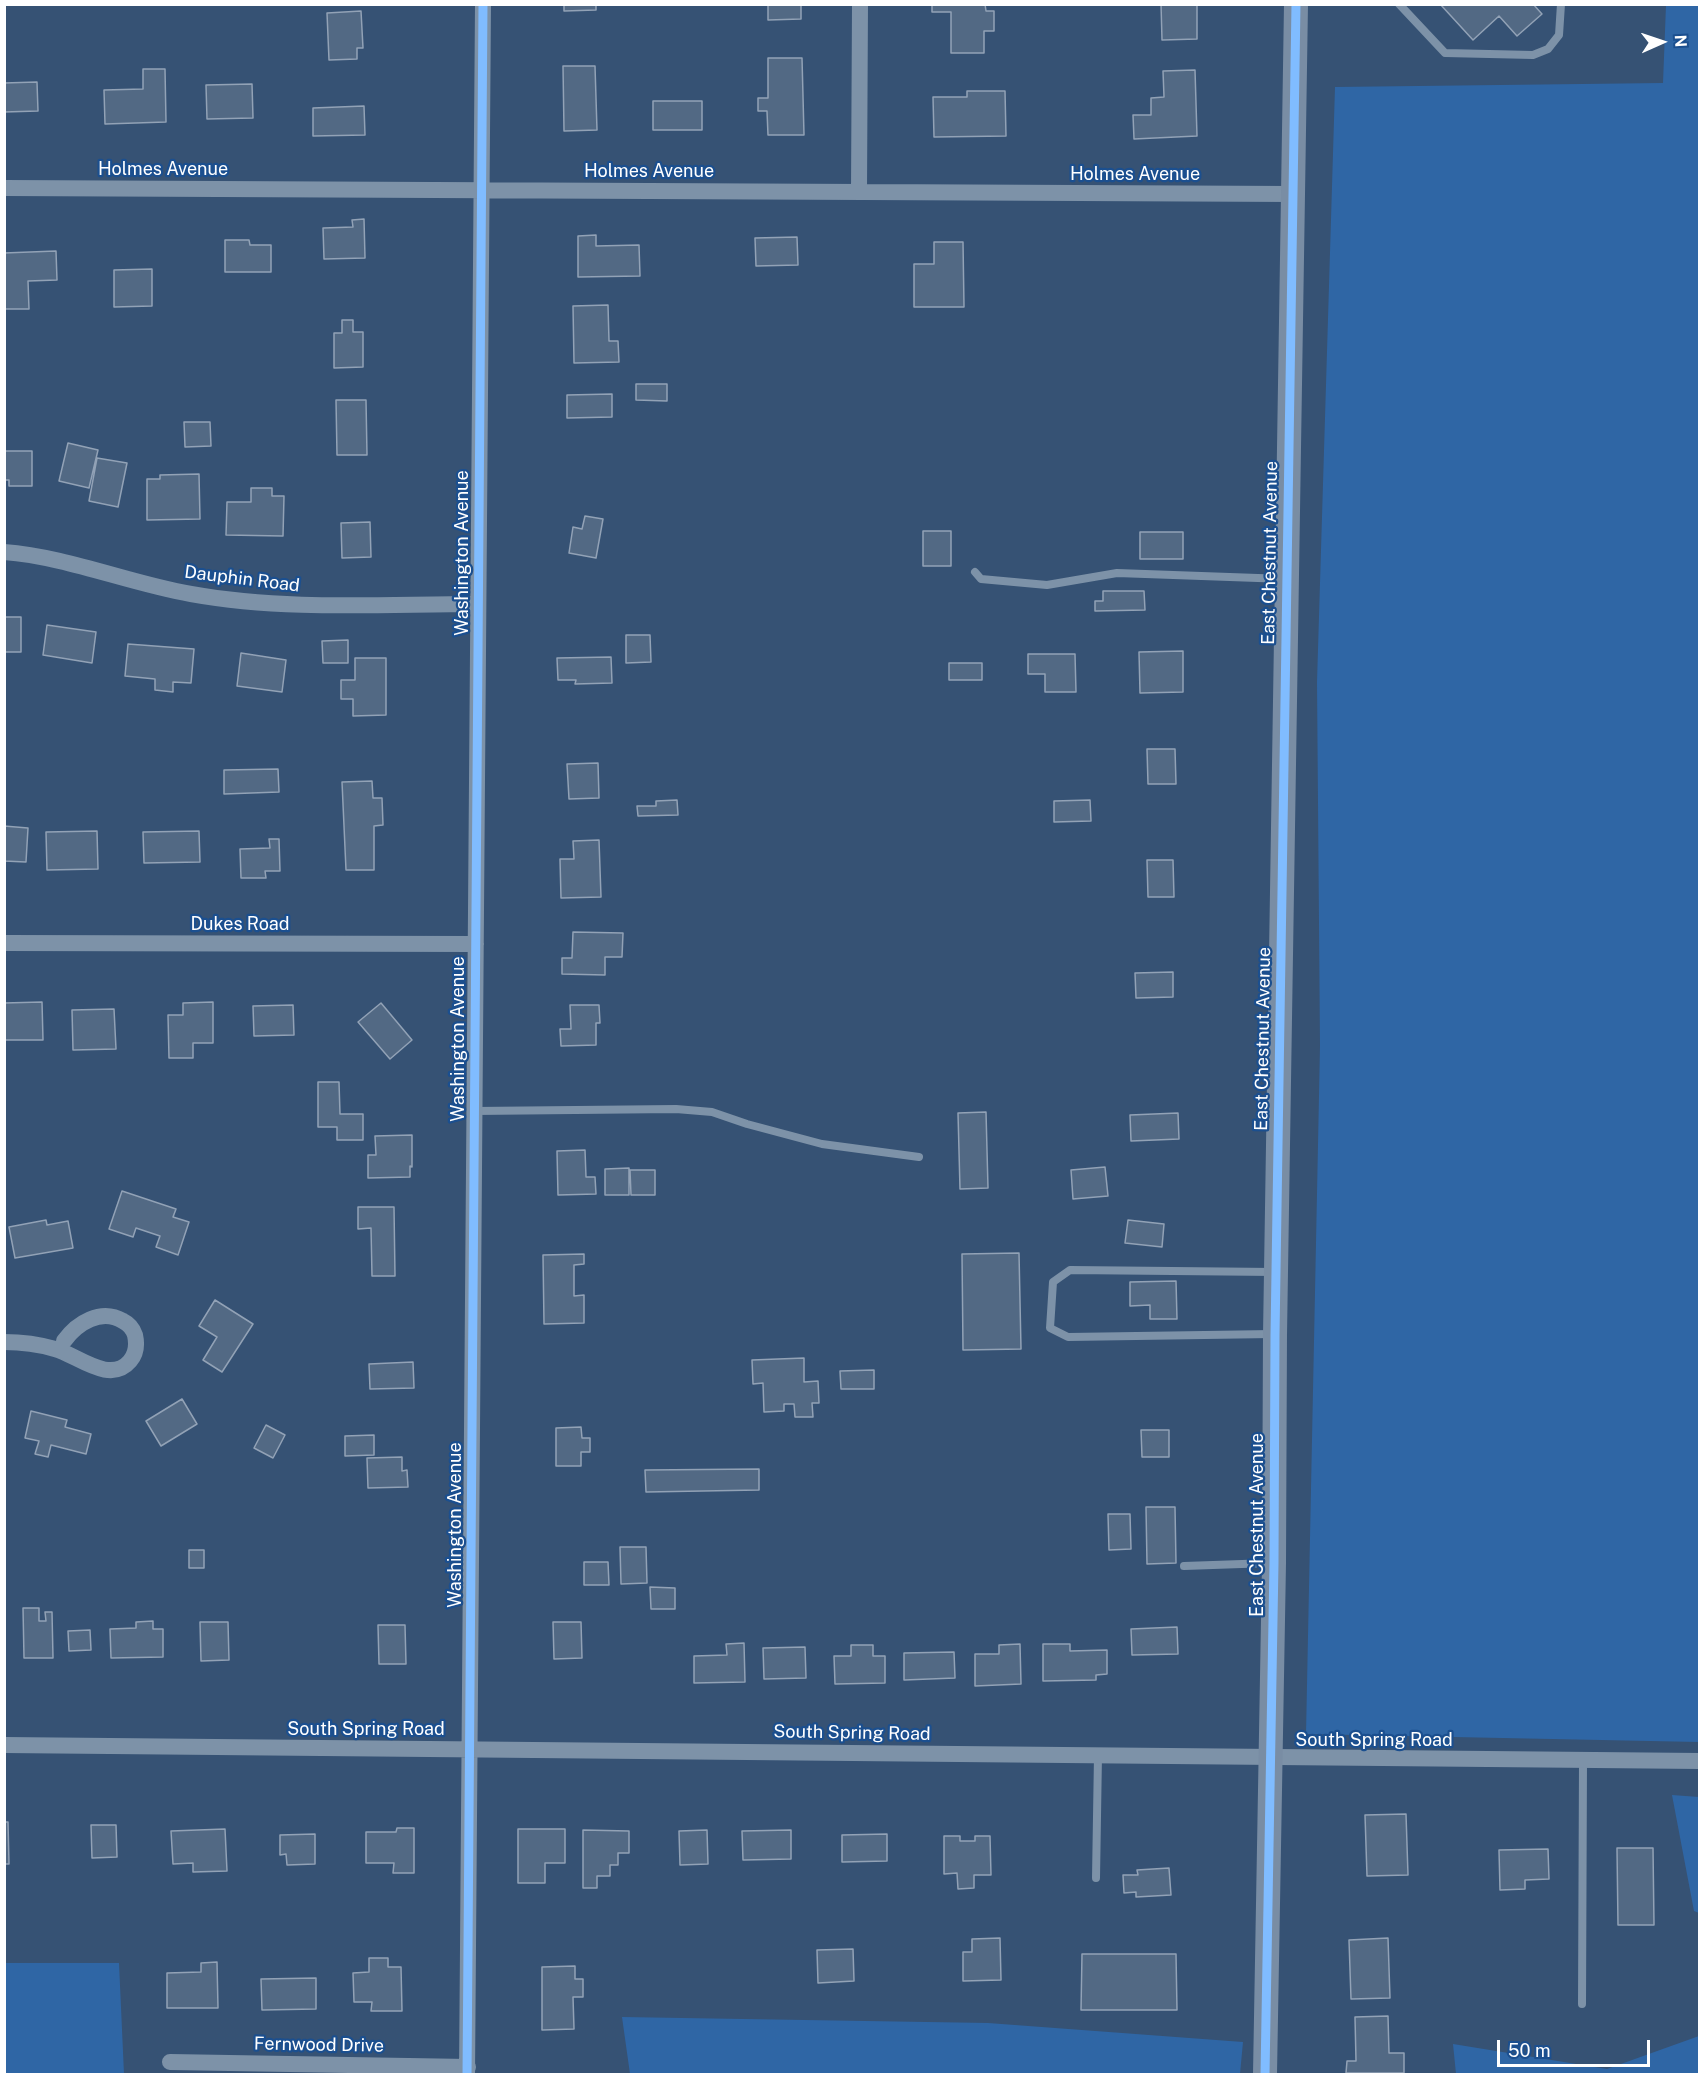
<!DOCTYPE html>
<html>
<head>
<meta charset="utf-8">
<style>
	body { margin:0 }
	#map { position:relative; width:1704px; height:2079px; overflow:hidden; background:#365274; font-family:"Public Sans",sans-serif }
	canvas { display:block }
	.frame { position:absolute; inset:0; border:6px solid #fff; pointer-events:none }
	.north { position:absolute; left:1632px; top:12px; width:60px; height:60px; -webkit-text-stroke:4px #1b4f8f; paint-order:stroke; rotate:87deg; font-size:16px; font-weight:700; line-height:24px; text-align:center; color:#fff }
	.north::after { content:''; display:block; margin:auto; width:21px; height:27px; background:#fff; clip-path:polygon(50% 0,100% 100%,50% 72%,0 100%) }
	.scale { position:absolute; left:1497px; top:2040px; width:153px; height:27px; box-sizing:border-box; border:3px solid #fff; border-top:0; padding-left:8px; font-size:18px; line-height:21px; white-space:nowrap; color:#fff; -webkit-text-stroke:4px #1b4f8f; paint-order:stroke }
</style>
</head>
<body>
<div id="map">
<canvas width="1704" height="2079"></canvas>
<div class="frame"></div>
<div class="north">N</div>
<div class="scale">50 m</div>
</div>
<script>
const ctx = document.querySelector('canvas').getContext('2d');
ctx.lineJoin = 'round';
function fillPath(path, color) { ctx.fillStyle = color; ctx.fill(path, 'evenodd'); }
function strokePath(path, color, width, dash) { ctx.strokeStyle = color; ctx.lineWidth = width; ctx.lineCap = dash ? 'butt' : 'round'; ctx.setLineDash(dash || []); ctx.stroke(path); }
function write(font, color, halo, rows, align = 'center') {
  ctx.font = font + ' "Public Sans",sans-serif'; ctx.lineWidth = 4.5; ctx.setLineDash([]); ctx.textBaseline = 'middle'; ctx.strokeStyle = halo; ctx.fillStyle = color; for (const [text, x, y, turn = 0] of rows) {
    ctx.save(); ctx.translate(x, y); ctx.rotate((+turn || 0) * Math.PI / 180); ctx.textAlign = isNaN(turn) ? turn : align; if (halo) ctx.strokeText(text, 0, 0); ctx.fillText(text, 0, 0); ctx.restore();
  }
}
fillPath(new Path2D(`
	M1666,5H1700L1699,1742L1306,1734L1320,1046L1317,682L1335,87L1663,83Z
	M1672,1795L1699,1797V1913L1694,1911Z
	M5,1963H119L124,2074H5Z
	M622,2017L988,2023L1243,2042L1240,2074H630Z
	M1699,2036V2074H1456L1453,2044L1607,2069Z`), '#2f66a5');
const building = new Path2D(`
	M564,4H596V10L564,11Z
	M768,4H801V19L768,20Z
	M932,4H985L986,11H994V31H984V53H951V12H932Z
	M1161,4H1197V39L1162,40Z
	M1440,4H1533L1542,14L1517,36L1499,16L1473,40Z
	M361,11L363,48H357V59L329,60L327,13Z
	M768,58H802L804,135H768L767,111H758V98H768Z
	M563,66H595L597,130L564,131Z
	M143,69H165L166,122L105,124L104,90L143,89Z
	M1195,70L1197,136L1134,139L1133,115H1151V98L1164,97L1163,71Z
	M37,82L38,111L4,112V83Z
	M252,84L253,118L207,119L206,85Z
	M967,91H1005L1006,136L934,137L933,97H967Z
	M653,101H702V130H653Z
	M364,106L365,135L313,136V108Z
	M364,219L365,258L324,259L323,228L353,227L352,220Z
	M596,235V246L639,245L640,276L578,277V236Z
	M797,237L798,265L756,266L755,238Z
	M225,240H249L250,245H271V272H225Z
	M934,242H963L964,307H914V264H934Z
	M56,251L57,280L28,281L29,309H4V253Z
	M152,269V306L114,307V270Z
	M608,305L609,341H618L619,362L574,363L573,306Z
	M342,320H353V332H363V367L334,368V333H342Z
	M636,384H667V401L636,400Z
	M612,394V417L567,418V395Z
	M336,400H366L367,455H337Z
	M184,422H210L211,446L185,447Z
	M68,443L98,450L89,488L59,481Z
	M4,451H32V486H9V480H4Z
	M97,458L127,463L118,507L89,501Z
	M199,474L200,519L147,520V479H160V475Z
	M251,488H272V496H284L283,536L226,535L227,502H251Z
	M585,516L603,519L596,558L569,553L573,527L582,529Z
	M370,522L371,557L342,558L341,523Z
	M923,531H951V566H923Z
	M1140,532H1183V559H1140Z
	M1103,591H1144L1145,610L1095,611V601H1103Z
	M4,617H21V652H4Z
	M47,625L96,632L92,663L43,655Z
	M626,635H650L651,662L626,663Z
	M348,640V663H323L322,641Z
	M128,644L194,649L191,683L173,682V692L155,690V679L125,676Z
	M1183,651V692L1140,693L1139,652Z
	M241,653L286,660L282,692L237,686Z
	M1028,654H1075L1076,692H1045V674H1028Z
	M611,657L612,683L575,684L576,680H558L557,658Z
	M355,658H386V715L353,716V699H341V680H355Z
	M949,663H982V680H949Z
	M1147,749H1175L1176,784H1148Z
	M598,763L599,798L569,799L567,764Z
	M278,769L279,792L224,794V770Z
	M372,781L373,798H382L383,825L374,826V870H346L342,782Z
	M677,800L678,815L638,816L637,806H656V801Z
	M1090,800L1091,821L1054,822V801Z
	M4,826L28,828L26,862L4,861Z
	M97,831L98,869L47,870L46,832Z
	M199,831L200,862L144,863L143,832Z
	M269,839H279L280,871H265L266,878H241L240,849L270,848Z
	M599,840L601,897L561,898L560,859H574L573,841Z
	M1147,860H1173L1174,897H1148Z
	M573,932L623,933L622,957H605V975L562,974V958H572Z
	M1173,972V997L1136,998L1135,973Z
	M42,1002L43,1040H4V1003Z
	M213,1002V1043H193V1058H169L168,1015H183V1003Z
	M381,1003L412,1040L390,1059L358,1022Z
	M293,1005L294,1035L254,1036L253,1006Z
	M570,1005H599L600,1023H596V1045L561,1046L560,1029H571Z
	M114,1009L116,1049L73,1050L72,1010Z
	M318,1082H339L340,1114H363V1140H337V1127H318Z
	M986,1112L988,1188L960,1189L958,1113Z
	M1178,1113L1179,1139L1131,1141L1130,1115Z
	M412,1135V1167L410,1166V1177L368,1178V1155H376L375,1136Z
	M585,1150L586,1177H595L596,1194L558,1195L557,1151Z
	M1105,1167L1108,1196L1073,1199L1071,1170Z
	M629,1168V1195H605V1169Z
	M630,1170H655V1195H631Z
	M122,1191L176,1209L173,1217L189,1222L178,1255L156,1247L160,1236L136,1228L133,1237L109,1229Z
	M358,1207H394L395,1276H372L371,1228L358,1229Z
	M46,1220L47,1225L68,1221L73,1248L15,1258L9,1227Z
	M1128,1220L1164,1224L1162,1247L1125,1243Z
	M1019,1253L1021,1349L963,1350L962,1254Z
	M584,1254V1264L574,1265V1296L584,1295V1323L544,1324L543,1255Z
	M1176,1281L1177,1319H1150V1305L1130,1306V1282Z
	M215,1300L253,1324L222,1372L203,1360L217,1337L199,1326Z
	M804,1358V1382L818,1381L819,1403H812L813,1417H795L794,1404H784V1411L764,1412L763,1383L753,1384L752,1360Z
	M413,1362L414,1388L370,1389L369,1364Z
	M874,1370V1389H841L840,1371Z
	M182,1399L197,1424L161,1446L146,1421Z
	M31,1411L67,1420L65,1427L91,1434L86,1454L51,1445L48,1457L35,1454L39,1441L25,1438Z
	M266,1425L285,1435L273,1458L254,1448Z
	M581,1427L582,1438H590V1452H581V1466H556V1428Z
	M1141,1430H1169V1457H1142Z
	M374,1435V1455L345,1456V1436Z
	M402,1457V1471L407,1470L408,1487L368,1488L367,1458Z
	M759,1469V1490L646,1492L645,1470Z
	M1146,1507H1175L1176,1563L1147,1564Z
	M1108,1514H1130L1131,1549L1109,1550Z
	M620,1547H646L647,1583L621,1584Z
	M189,1550H204V1568H189Z
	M584,1562H608L609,1585H584Z
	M650,1587L675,1588V1609H651Z
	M23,1608H39V1621H46L45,1612H52L53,1658H24Z
	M153,1621V1629H163V1657L111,1658L110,1629L136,1628V1622Z
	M200,1622H228L229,1660L201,1661Z
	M553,1622H581L582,1658L554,1659Z
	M378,1625H405L406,1664H379Z
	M1177,1627L1178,1654L1132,1655L1131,1629Z
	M90,1630L91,1650L69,1651L68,1631Z
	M744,1643L745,1682L694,1683V1656L727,1655L726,1644Z
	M1020,1644L1021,1684L975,1686V1654H999V1645Z
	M1043,1644H1070V1651L1107,1650V1674L1096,1675V1680L1043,1681Z
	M851,1645H873V1656H885V1683L835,1684L834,1656H851Z
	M805,1647L806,1678L764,1679L763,1648Z
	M954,1652L955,1678L904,1680V1653Z
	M1406,1814L1408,1875L1367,1876L1365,1815Z
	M4,1822H8L9,1864H4Z
	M91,1825H116L117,1857L92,1858Z
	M397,1828H414V1873H393L394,1863H366V1832H396Z
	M225,1829L227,1871L193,1872V1863L173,1864L171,1831Z
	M518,1829H565V1863H545V1883H518Z
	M583,1830L629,1831V1853H618V1865H610V1876H597V1888H583Z
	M707,1830L708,1864L680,1865L679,1831Z
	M791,1830V1859L743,1860L742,1831Z
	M315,1834V1864L287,1865L286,1854L280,1855V1835Z
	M887,1834V1861L842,1862V1835Z
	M944,1836H960V1841H975V1836H990L991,1875H974V1888L958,1889L957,1873L944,1874Z
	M1617,1848H1653L1654,1925H1618Z
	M1548,1849L1549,1879L1525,1880V1889L1500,1890L1499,1850Z
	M1169,1868L1171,1895L1136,1897V1892L1124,1893L1123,1875H1138L1137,1870Z
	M1000,1938L1001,1980L963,1981V1952H972V1939Z
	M1388,1938L1390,1998L1351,1999L1349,1940Z
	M853,1949L854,1981L818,1983L817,1950Z
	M1082,1954H1176L1177,2010H1081Z
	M369,1958H388V1967H401L402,2011H371L372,2002H354L353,1973L369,1972Z
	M217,1962L218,2008H167V1973L201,1972V1963Z
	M575,1966V1979H583V1997H573L574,2029L542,2030V1967Z
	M316,1978V2009L262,2010L261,1979Z
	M1388,2016L1389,2053H1404V2073H1346L1347,2061H1356L1355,2017Z`);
fillPath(building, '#526984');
strokePath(building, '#92a2b6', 1.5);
strokePath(new Path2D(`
	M1399,4L1445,53L1533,55L1548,49L1559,35L1561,4
	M975,572L981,579L1047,585L1117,573L1286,579
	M474,1111L676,1109L712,1112L747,1124L822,1144L919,1157
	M1273,1334L1068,1337L1050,1328L1053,1282L1070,1270L1275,1272
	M1184,1566L1271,1563
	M1096,1878L1098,1755
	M1582,2004L1583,1761`), '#7d92a8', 8);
strokePath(new Path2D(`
	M4,188L1293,194
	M859,191L860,4
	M4,552C68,557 128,583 191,594C286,611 382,604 478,604
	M4,943L476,944
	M4,1342C22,1342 38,1344 55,1349C77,1355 110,1385 130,1361C136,1354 137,1344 135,1335C133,1329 129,1324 123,1321C101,1308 77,1323 64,1341
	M4,1745L1700,1761
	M170,2062L468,2067
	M467,2074L483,4`), '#7d92a8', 16);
strokePath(new Path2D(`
	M1265,2074L1274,1563L1275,1334L1296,4`), '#798da4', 24);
strokePath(new Path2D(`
	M467,2074L483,4
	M1265,2074L1274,1563L1275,1334L1296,4`), '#80bcff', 9);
write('18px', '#fff', '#1b4f8f', [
	["Holmes Avenue",163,169],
	["Holmes Avenue",649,171],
	["Holmes Avenue",1135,174],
	["Washington Avenue",462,553,-90],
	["East Chestnut Avenue",1270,553,-89],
	["Dauphin Road",242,579,7],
	["Dukes Road",240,924],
	["Washington Avenue",458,1039,-90],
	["East Chestnut Avenue",1263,1039,-89],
	["Washington Avenue",455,1525,-90],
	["East Chestnut Avenue",1257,1525,-90],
	["South Spring Road",366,1729],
	["South Spring Road",852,1733,1],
	["South Spring Road",1374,1740],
	["Fernwood Drive",319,2045,1]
]);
</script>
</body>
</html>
